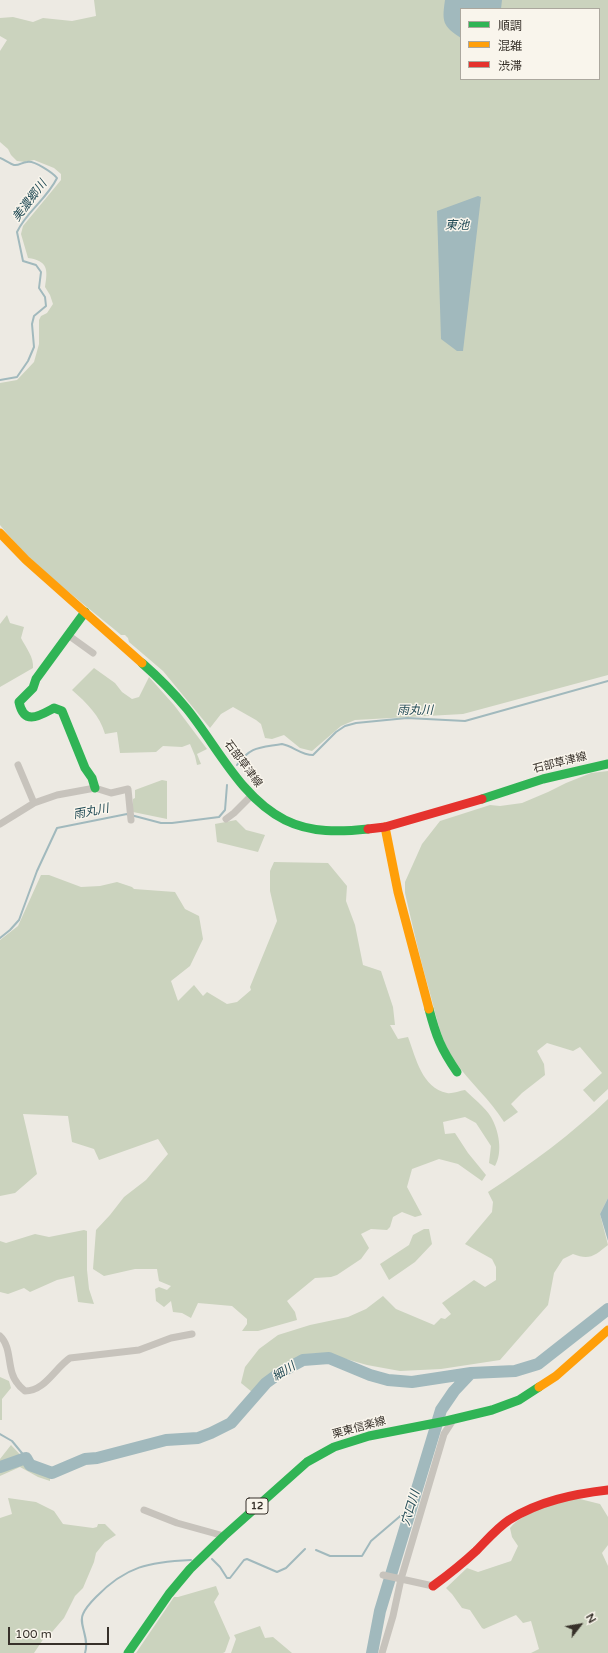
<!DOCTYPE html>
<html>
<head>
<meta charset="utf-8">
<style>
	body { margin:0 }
	#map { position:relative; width:608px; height:1653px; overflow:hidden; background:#edeae3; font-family:"Varela Round","Noto Sans JP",sans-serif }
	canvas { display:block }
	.legend { position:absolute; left:460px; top:8px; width:140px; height:72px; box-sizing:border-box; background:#f9f5ec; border:1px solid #aba79e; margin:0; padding:5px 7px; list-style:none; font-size:12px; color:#37312a }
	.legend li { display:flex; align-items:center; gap:8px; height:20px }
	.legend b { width:20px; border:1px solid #aba79e }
	.north { position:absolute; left:560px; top:1605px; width:40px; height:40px; -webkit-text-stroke:3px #f9f5ec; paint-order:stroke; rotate:59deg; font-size:11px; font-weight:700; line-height:16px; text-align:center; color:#37312a }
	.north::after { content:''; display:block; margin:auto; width:14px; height:18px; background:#37312a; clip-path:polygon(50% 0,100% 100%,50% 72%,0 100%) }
	.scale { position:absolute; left:8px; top:1627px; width:101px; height:18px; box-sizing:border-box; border:2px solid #37312a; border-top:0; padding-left:5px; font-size:12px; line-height:14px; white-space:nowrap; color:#37312a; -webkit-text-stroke:3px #f9f5ec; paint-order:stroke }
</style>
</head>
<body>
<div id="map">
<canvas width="608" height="1653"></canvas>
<ul class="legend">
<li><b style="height:5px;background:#30b455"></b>順調</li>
<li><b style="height:5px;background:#ff9f0a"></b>混雑</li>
<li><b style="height:5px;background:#e5322d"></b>渋滞</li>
</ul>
<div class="north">N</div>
<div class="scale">100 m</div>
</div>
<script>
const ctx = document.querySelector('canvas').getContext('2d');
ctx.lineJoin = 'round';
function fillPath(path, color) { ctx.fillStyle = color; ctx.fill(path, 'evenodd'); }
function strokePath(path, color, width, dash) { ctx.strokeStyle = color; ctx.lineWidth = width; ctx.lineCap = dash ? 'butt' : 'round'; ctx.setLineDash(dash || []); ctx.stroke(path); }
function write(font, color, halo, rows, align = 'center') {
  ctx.font = font + ' "Varela Round","Noto Sans JP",sans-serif'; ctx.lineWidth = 3; ctx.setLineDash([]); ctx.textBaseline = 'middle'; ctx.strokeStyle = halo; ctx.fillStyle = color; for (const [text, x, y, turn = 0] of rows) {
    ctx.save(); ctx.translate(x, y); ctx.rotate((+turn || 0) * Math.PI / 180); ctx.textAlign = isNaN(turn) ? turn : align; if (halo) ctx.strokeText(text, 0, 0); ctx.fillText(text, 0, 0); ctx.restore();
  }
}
fillPath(new Path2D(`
	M94,0H608V675L463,714L355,720L341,726L312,751L300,748L284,735L272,739L265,738L261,724L256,720L233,707L221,714L210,728L163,671L129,642L128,638L125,635H121C81,601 32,566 0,525V383L17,380L34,362L39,344V320L41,316L47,313L53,304L50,295L45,287C48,269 48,261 28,258L21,234L23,226L61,180V174L54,168L34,160L25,162L17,161L11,155L8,149L0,142V51L7,40L0,36V18L13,17L33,22L43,18L72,21L96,16ZM461,9H599V79H461Z
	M7,615L10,623L24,627L21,638C26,648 34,657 33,668L0,687V624Z
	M94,668L115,683L122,692L132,699L139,697L149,677L174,705L207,749L197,754L201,764L197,765L195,756L190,744L182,747L163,746L156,752L120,753L117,732L105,734C100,716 87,703 72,690Z
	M608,771V1089L594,1102L583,1090L602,1073L580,1047L573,1051L547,1043L537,1051L544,1064L545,1075L522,1093L511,1104L518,1112L504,1122C490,1099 469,1082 454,1060C441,1041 437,1019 431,997C421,963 413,928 405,893V882L422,844L440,821L490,805L500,806L522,803L548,792L566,783L591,773Z
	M162,780L167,781V819L133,812V799L135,798V790Z
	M236,820L246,830L265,835L258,852L217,842L215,824Z
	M274,862L328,863L347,886L346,901L355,925L363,965L381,971L393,1007L395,1025H390L398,1039L408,1037C416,1058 422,1088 447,1093C452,1094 459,1091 465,1090C473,1098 485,1107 491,1117C499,1131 503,1152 495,1166L489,1163L491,1146L476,1123L465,1117L443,1122L445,1134L455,1133L468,1153L486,1175L482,1181L458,1164L439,1159L412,1169L407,1187L422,1215L415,1217L402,1212L393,1217L390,1227L387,1230L371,1229L361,1234L369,1248L361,1259L337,1275L331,1277L315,1278L287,1301L295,1312L297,1320L258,1331H242L247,1324V1319L232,1306L198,1303L191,1318L182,1313L173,1312L171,1301L164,1307L156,1301L155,1289L159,1287L167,1290L171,1286L159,1281L157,1269H135L104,1276L93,1269L96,1230L110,1215L124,1197L146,1180L168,1154L158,1139L99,1160L94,1149L72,1142L68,1116L23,1114L37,1174L15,1193L0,1196V940L18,926L41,875H49L81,887L100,886L117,882L132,887L134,889L175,892L185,909L199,916L203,939L190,966L171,981L178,1001L194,985L203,996L207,992L227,1004L237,1002L251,990L250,987L277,921L270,891V871Z
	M608,1099V1198L600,1214L608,1245C595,1255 590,1261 573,1254L563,1259L554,1273L548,1305L500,1360L441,1369L400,1371L367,1365L325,1353L309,1354L298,1357L272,1374L252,1392L241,1383L245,1367L259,1349L278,1335L310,1325L348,1317L366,1309L383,1296L396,1309L434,1325L441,1318L445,1319L451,1314L442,1303L474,1280L485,1287L496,1280V1267L492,1259L465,1244L492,1212L493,1202L488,1192C531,1164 572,1134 608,1099Z
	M424,1229H429L432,1244L415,1262L389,1280L380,1264L409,1245L413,1235Z
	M84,1230L87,1231V1270L89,1289L94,1304L78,1302L74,1276L57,1280L30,1292L24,1288L8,1294L0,1292V1241L6,1243L35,1234L49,1237Z
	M0,1377L9,1381L11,1388L2,1399V1420H0Z
	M11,1445L31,1466L50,1473V1481L38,1477L20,1467L0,1476V1459Z
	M8,1498L36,1502L54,1511L63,1524L93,1528L97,1527L98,1524H105L116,1535L105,1542L96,1553L94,1562L83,1588L75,1596L64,1618L52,1632L44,1638L34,1653H0V1518L12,1514Z
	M576,1498L600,1504L608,1517V1545L602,1553L608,1566V1653H531L539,1649L531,1621L523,1623L516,1615L484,1629L482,1628L470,1610L462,1608L452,1594L446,1588L467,1568L478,1572L511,1561L518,1546L512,1537L510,1528C525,1510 554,1505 576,1498Z
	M216,1586L219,1594L214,1602L230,1638L225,1652L223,1653H136L174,1597H178Z
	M260,1626L265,1638L273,1637L292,1653H231L236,1639L234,1635Z`), '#cbd3be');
fillPath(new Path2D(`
	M445,0H502L501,9H461V38C442,26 442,21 445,0Z
	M478,196L481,197L463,351H457L441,339L437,211Z
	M608,1198V1241L600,1214Z`), '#a1b9bd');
strokePath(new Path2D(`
	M0,158C5,160 10,164 14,165C19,166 22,162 27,162C34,160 53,173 57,178C47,199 26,212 17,232L23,261L36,265L41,272L39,288L45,297L46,306L34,316L32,324L34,347L28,361L17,377L0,380
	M237,765C251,746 259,748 282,744C293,746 301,755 313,755L336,732L345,726L356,723L407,718L465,721L608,681
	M0,938L10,930L19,920L37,871L57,828L127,814L161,823H172L219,817L225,810L227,785
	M0,1434L12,1441L26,1458
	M316,1550L330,1556H362L371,1541L412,1506
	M212,1559L220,1567L227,1578H230L244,1560L247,1559L277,1572L286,1568L305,1549
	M85,1653C90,1638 78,1624 83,1614C86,1607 91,1602 96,1597C126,1566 149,1562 191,1560`), '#a1b9bd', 2);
strokePath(new Path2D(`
	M0,1467L26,1458L30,1465L52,1473L85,1459L97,1458L166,1440L198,1438L211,1433L231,1423L266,1383L281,1372L303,1360L329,1358L370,1375L388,1380L412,1382L471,1373L515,1371L538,1364L608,1309
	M372,1653L380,1611L441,1410L454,1391L471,1373`), '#a1b9bd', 12);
strokePath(new Path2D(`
	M68,635L93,653
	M18,765L34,803
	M226,819L234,813L251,796
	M0,824L34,803L57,795L95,788L111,793L128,789L131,820
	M0,1336C13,1348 6,1371 18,1384C20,1387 23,1389 25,1391C45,1391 55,1368 70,1358L139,1350L171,1338L192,1334
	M144,1510L177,1523L224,1536
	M383,1575L433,1586
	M382,1653L393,1616L401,1579L444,1434L453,1420`), '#c7c3bc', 7);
strokePath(new Path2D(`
	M85,612L36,679L33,688L19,702C24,726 39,716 54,708L62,711L85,768L92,778L95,788
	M142,663C158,677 173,692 187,709C217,746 241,798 285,820C311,833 340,832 368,829
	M482,799L543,779L608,764
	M429,1009C436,1036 441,1049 457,1072
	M128,1653L169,1594L190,1569L224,1536L307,1462L334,1447L369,1436L446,1421L492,1410L519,1400L539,1387`), '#30b455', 9);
strokePath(new Path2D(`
	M0,533L26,560L142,663
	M385,827L398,892L429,1009
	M539,1387L556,1376L608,1330`), '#ff9f0a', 9);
strokePath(new Path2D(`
	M368,829L385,827L482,799
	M433,1586C448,1575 462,1564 476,1551C486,1541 497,1528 509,1520C539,1501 574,1494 608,1490`), '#e5322d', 9);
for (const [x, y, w] of [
	[257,1506,22]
]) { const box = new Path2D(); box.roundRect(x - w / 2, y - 8, w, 16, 3); ctx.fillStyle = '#f9f5ec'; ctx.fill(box); strokePath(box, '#37312a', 1); }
write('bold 10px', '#37312a', null, [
	["12",257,1506]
]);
write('11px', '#37312a', '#f9f5ec', [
	["石部草津線",560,763,-14],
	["石部草津線",243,764,53],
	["栗東信楽線",359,1428,-15]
]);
write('italic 12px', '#224b56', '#f9f5ec', [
	["美濃郷川",30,201,-53],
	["東池",457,226],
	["雨丸川",415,711],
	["雨丸川",91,812,-11],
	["細川",284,1372,-32],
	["穴口川",411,1508,-73]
]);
</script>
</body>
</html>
